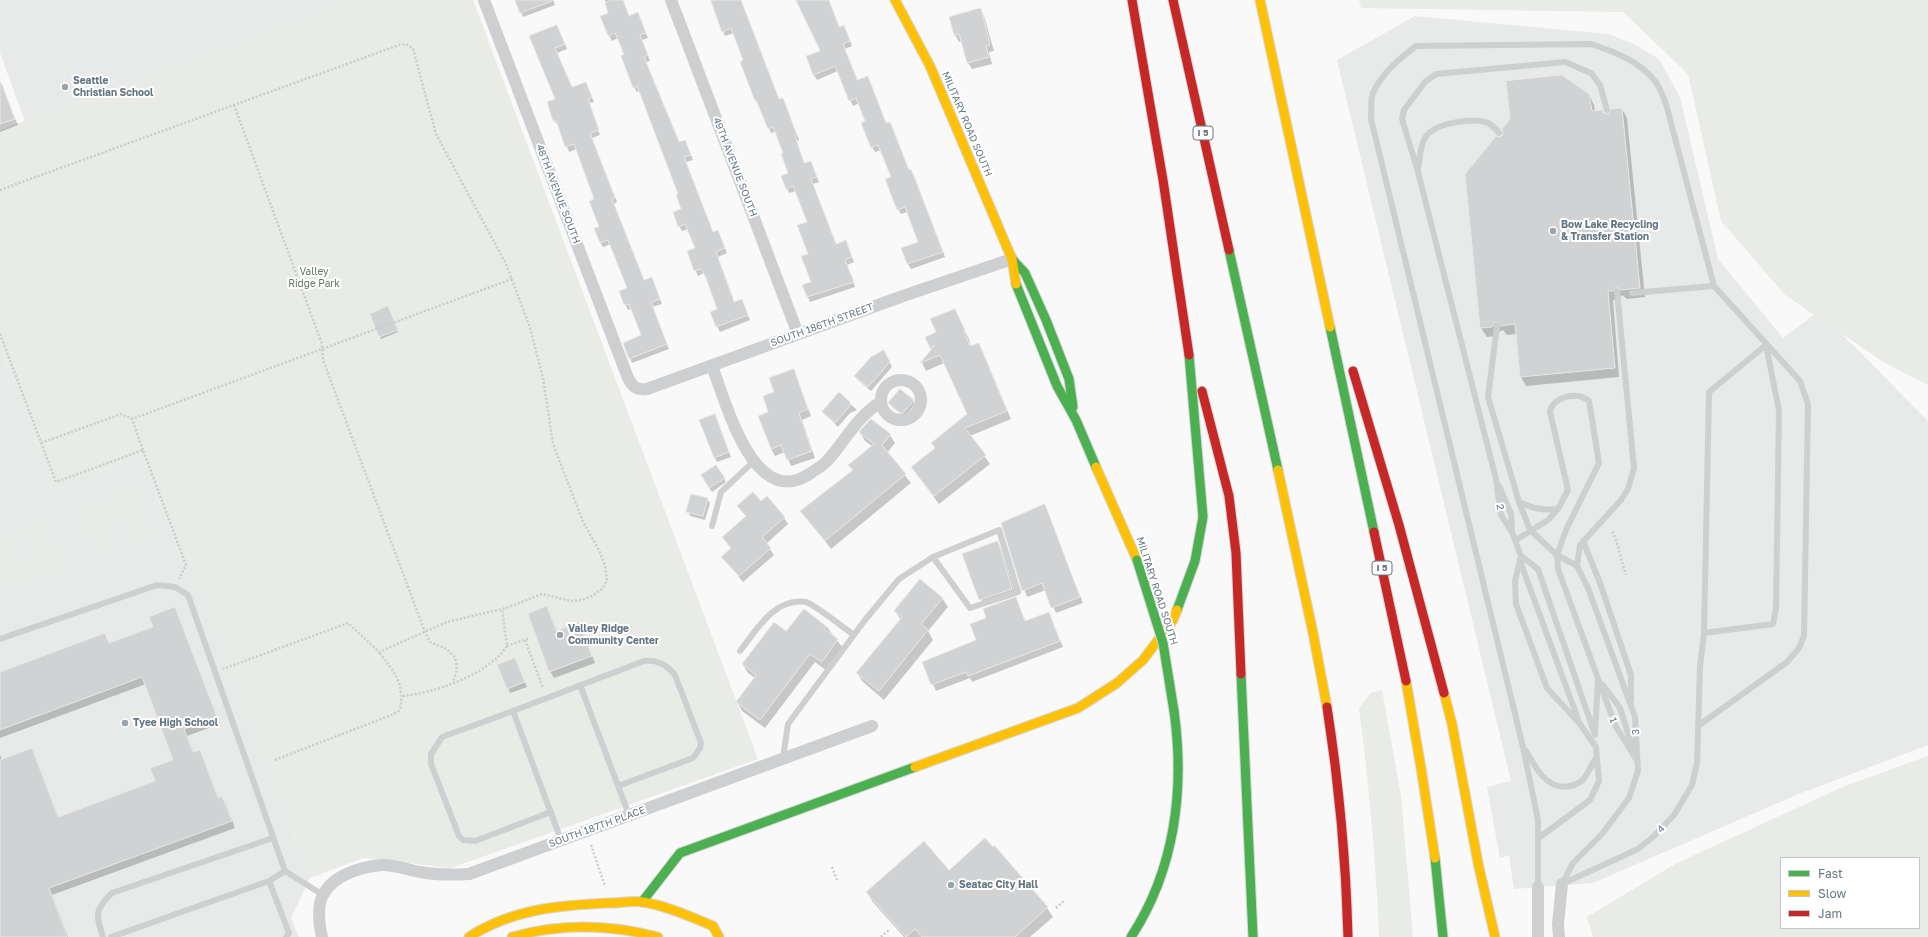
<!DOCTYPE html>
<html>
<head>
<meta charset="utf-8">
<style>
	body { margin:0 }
	#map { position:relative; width:1928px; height:937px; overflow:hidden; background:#f9f9f9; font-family:"Golos Text",sans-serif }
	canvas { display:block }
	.legend { position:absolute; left:1780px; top:857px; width:140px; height:72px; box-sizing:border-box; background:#fff; border:1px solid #c1c8cd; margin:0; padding:5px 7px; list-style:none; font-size:12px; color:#657683 }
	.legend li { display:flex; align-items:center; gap:8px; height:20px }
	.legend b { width:20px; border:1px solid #c1c8cd }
</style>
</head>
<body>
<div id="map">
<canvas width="1928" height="937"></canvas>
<ul class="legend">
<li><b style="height:5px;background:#4caf50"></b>Fast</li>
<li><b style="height:5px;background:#ffc107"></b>Slow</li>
<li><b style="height:5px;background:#c62828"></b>Jam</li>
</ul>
</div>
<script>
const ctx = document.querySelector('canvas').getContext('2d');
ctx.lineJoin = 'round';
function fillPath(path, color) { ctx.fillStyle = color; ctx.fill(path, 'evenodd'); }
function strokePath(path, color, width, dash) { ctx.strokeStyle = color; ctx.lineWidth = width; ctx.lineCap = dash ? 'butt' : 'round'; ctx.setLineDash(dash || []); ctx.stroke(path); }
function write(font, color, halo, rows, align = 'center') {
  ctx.font = font + ' "Golos Text",sans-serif'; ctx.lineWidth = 4; ctx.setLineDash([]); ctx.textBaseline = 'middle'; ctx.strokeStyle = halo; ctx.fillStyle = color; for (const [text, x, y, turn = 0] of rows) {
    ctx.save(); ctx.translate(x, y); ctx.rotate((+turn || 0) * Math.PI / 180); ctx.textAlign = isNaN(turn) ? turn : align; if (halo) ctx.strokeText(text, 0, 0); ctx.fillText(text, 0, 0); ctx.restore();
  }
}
fillPath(new Path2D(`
	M0,0H355L25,121L0,53Z
	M1415,16L1608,34L1634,44L1659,59L1680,97L1718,259L1783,338L1819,311L1928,421V745L1801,793L1593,883L1514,889L1509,855L1500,858L1487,787L1511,781L1337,60Z
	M0,346L52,489L142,456L184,568L191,565L310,878L291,918L299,937H0Z`), '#e8e9e9');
fillPath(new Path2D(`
	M355,0H473L758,759L451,868L363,858L310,878L191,566L184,568L142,456L52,490L0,346V130Z
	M1359,0H1928V385L1885,363L1785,295L1721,221L1688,74L1623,12L1361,8Z
	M134,485L153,536L129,545L110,494Z
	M101,497L120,548L97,557L78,506Z
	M45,519L64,570L41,578L22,528Z
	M13,531L32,581L8,590L0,568V536Z
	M1382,690L1401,796L1413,937H1379C1376,860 1369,785 1359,708L1371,693Z
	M1928,756V937H1593L1587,917L1677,863L1845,786ZM1781,858H1919V928H1781Z`), '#e8ebe6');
fillPath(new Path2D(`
	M516,0H553L555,5L523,17Z
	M605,0H623L629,17L640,18L648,38L642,40L650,61L646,62L680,143L685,141L693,160L686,162L713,232L720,236L727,253L718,257L735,303L744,305L750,320L720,332L717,326L719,310L704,273L698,276L688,252L696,249L688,229L682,231L679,226L683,210L679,195L640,91L637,92L634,87L618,38L612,41L609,35L610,13Z
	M711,0H741L779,100L783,99L785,103L799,140L796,141L805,164L811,162L819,182L813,184L836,244L848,246L854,262L847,265L855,287L810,302L808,297L803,286L812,283L808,222L796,191L789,193L787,188L789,174L785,153L776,131L771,133L759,105L756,101L741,62L744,61L734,33L725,36Z
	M798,0H829L840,28L847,32L852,46L845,49L858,81L886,124L890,123L893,128L909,171L911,170L914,175L945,257L911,269L908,264L903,249L919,243L908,212L901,214L898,209L892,177L881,150L875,152L872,147L867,122L859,103L853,106L838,71L817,80L814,75L807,57L821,51Z
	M980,10L984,16L994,51L989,52L992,64L972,69L968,63L962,41L959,42L955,35L950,18Z
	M557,26L567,49L557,53L572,88L586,83L594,102L589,103L600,135L592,138L617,202L614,204L644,281L652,278L662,304L652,307L669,349L632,363L630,358L643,336L632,308L628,310L620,292L628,289L611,244L603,247L600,242L596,199L577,149L569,152L558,125L554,121L548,102L556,99L530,36Z
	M4,93L18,125L0,132V95Z
	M1589,95L1594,105L1595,112L1608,116L1622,109L1627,118L1645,297L1627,299L1622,295L1618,300H1613L1619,377L1526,386L1521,377L1517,334L1507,335L1503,330L1499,332L1497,336L1487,337L1481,328L1500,138Z
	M389,309L398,332L381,339L371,314Z
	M959,319L969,339L971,347L978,344L983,352L1011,419L970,436L990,464L939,504L912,468L936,449L969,414L944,363L926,371L922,363L932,350L930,348L937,333Z
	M884,351L892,367L871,391L858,380L855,376Z
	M794,371L811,416L802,420L815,458L791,466L785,452L775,456L771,449L770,413L775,393Z
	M839,394L857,410L850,413L838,427L823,412Z
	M913,400L915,404L905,417L892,407L889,403Z
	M717,420L731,457L717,462L715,458Z
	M860,432L890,435L895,443L887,453L911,483L831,549L802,511L853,471L849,465L872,446L865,441Z
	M724,478L726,482L712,492L704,480Z
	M707,499L710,503L705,520L690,516L688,512Z
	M1044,505L1083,603L1056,613L1046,590L1027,597L1002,523Z
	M738,506L784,518L788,524L766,544L774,555L743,582L723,557L731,549L723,537L746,517Z
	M997,542L1001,548L1016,596L984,606L963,555Z
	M942,598L948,607L928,631L933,640L884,700L863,682L857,673L901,620L895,611Z
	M1016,599L1026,622L1049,613L1063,647L972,682L970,678L936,691L924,662L977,640L987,618Z
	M547,607L557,631L579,623L595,663L554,678L550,671Z
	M175,608L220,724L187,736L194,753L199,751L203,758L219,799L222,798L226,804L235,828L52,895L68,937H0V755L2,760L31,749L59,818L156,781L175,760L146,684L0,738V673L105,634L110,644L154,628Z
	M826,626L843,648L827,671L815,662L765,728L742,711L737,702L755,678L748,673L743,665L786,632Z
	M515,659L527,687L510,693L498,665Z
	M994,847L1047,908L1053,917L1030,937H904L872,901L867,892L949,871Z`), '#0003');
const building = new Path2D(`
	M515,0H552V1L520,13Z
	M613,0H623L629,16L638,12L646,33L640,35L648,55L644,57L679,142L685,140L691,155L684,157L713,232L718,230L725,248L716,252L734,302L742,299L748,315L716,327L710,312L717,309L706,278L701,269L694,271L687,251L695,248L685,224L678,227L673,212L681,209L676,195L678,194L637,86L633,88L621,56L624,54L615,33L608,36L600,16L608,13L605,3Z
	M711,0H741L779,99L783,98L797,135L795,136L804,163L811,161L817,177L811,179L836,244L846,240L852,257L845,260L854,282L807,297L802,285L811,282L801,256L808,254L797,225L807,222L793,186L786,189L781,176L788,173L781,154L783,153L773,127L768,129L756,100L755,101L740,62L743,60L731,28L722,32Z
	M796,0H829L839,27L844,25L850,41L843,44L857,80L868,76L886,123L890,122L909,170L911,169L943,252L907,264L901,248L918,242L905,207L897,210L885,179L891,177L878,145L871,148L861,123L865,121L856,98L849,101L835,66L813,75L806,56L820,51Z
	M981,8L990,45L986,46L989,57L967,63L959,34L954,35L949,17Z
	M557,25L565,44L555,48L572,87L586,82L592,97L588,99L599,130L590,133L615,198L612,199L644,280L652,277L660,299L651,302L667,344L629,359L623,343L641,335L629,304L624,305L619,291L627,288L608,240L600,243L594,228L599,227L589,201L594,199L574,144L565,147L556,120L553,121L547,102L555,99L529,36Z
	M1562,75L1589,94L1592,111L1602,110L1604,113L1608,114L1611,109L1622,108L1640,288L1621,290L1616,287L1613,291H1608L1615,368L1520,377L1515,324L1501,326L1497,322L1494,323L1492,327L1480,328L1465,174L1496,136L1500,137L1503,135L1502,129L1510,119L1506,81Z
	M1,82L15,119L0,124V83Z
	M388,306L398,330L379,337L370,314Z
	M955,309L965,330L964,331L970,346L979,343L1007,411L965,428L986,455L934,496L911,467L935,448L931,443L967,414L940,355L920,363L935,345L930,348L925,337L936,332L930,319Z
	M884,350L890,362L868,387L854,376L871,357Z
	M794,369L808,409L799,413L812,451L787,460L781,445L771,449L758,416L768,412L763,396L774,392L769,378Z
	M900,389L914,400L902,414L888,403Z
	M839,392L850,402V406L835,423L822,412Z
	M715,414L729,452L714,458L699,420Z
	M871,419L891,434L882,445L906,474L825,541L800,511L853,470L848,465L874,444L859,432Z
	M716,465L725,478L709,488L701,475Z
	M753,492L761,501L767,496L785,517L762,537L771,548L739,576L721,557L731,548L722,537L746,516L737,506Z
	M691,494L708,498L703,516L686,512Z
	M1045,504L1080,597L1051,608L1042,583L1022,591L1001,523Z
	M998,541L1012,589L979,600L962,554Z
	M920,579L943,598L921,624L928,630L879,691L856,673L902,617L894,611Z
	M1016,597L1025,621L1049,612L1060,641L968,676L966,672L931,685L922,662L976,640L970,624L986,618L983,609Z
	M547,606L556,631L579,622L592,656L549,672L528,614Z
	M175,607L217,717L184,729L193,752L200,750L218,798L222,796L232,821L49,888L67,937H0V760L32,748L58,817L155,781L150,768L173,760L142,677L0,730V672L105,633L109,643L153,627L149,617Z
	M804,609L826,626L824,629L838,639L822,662L810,654L760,720L736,702L756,675L742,664L774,622L786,631Z
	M515,658L525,682L507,689L497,665Z
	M985,838L993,847L994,845L1048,907L1015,937H922L915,929L906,937L866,892L924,841L949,870Z`);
fillPath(building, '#d0d2d3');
strokePath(building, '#e8e8e8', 1);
const fast = new Path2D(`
	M1229,250L1278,470
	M1012,259L1025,273L1046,320L1069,379L1073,407
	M1016,284L1057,386L1076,420L1096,467
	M1330,327L1374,532
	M1177,610L1195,561L1203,517L1189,355
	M1241,674L1253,937
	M1435,858L1443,937
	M642,902L680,853L915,767
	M1131,937C1175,870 1185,789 1174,711`);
const slow = new Path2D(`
	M895,0L930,66L1012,259L1016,284
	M1260,0L1330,327
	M1096,467L1137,560
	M1278,470L1313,633L1327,707
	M1406,681L1421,768L1435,858
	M1444,693L1452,724L1478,863L1495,937
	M915,767L1078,708L1117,683L1143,660L1173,620L1177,610
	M469,937C512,909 560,905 610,903C621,903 632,900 643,902C667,906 691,917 713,926L719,937
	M512,937C561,923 609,924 658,937`);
const jam = new Path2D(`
	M1132,0L1163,180L1189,355
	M1173,0L1229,250
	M1353,371L1399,525L1444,693
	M1202,391L1229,496L1236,553L1241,674
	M1374,532L1406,681
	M1327,707C1339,784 1346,860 1348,937`);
strokePath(fast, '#d5d6d7', 11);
strokePath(slow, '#d5d6d7', 11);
strokePath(jam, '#d5d6d7', 11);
strokePath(new Path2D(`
	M234,105L322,344L323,360L425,632L430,642L445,648L455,657L457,670L453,682
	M0,190L399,45L406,44L413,49L436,134L506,264L530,328L543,378L553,444L583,522L599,550L605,566L607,580L603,588L592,596L582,600L571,601L542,594L506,608L447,622L379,652L348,623L223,669
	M0,334L56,482L143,450L186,565L179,579
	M41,443L121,414L132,419
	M143,450L132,419L512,279
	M1612,532C1617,537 1622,565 1626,575
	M525,640L543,688
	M507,646L529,638
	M403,696C435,693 489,674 507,646L502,609
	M275,760L394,714L400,710C405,683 394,672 379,652
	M591,845L605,886
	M832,867L837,880
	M1056,908L1065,900
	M881,937L889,930
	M919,937L921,935`), '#cbcccd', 2.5, [2, 2]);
strokePath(new Path2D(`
	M1418,170C1420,158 1420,140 1430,132C1441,123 1471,118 1485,122C1491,123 1495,128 1499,133
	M1632,293L1714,286
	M1497,326L1488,397L1519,502L1530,530L1557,555L1577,566
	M1499,486L1511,514L1512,532
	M1519,502C1533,508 1542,511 1558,509
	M712,526L721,492L753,462
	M1516,540L1548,520L1558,509L1568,490L1550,412C1553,396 1578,391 1589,401L1599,463L1566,530L1557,555L1558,569L1615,725L1636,759
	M1583,541L1600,583L1631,675V701
	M1521,556L1538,569L1595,735
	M1520,561L1578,719
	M1704,633L1773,624L1776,609L1779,411L1766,345
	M0,639L157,585L175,587L188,595L285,871L323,895
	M740,651C756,631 774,597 806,602C814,604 845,629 854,635
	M580,685L629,815
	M1603,685L1620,708L1634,752
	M513,711L442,737L431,754V764L459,836L463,840L475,841L551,812
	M1595,732L1598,681
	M1526,751C1536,768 1547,791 1570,786C1576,785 1582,782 1585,777C1589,771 1592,764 1596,758
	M783,758L788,724L865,620L899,579L933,557L999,530L1018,592L970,608L933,557
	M1540,837L1590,800L1599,781L1596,747L1580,724L1547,688L1516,604L1515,581L1521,556L1512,532L1501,515L1496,479L1418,172L1402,119L1404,110L1425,82L1436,74L1565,62L1591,73L1600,85L1607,110
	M561,840L513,711L644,661C658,660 666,664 675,675L701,743L700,748L693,758L618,786
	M269,881L289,933L286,937
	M1562,884L1573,863L1602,834L1629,798L1638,771L1635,717L1588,588L1577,566L1580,545L1621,500L1628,489L1634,468L1617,291
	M1562,884L1638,849L1654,836L1674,815L1692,785L1697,763L1700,667L1704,633L1709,392L1766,345
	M1538,887V820L1523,747L1371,119C1372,111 1370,100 1373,93C1382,73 1399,59 1416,46L1591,44C1615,52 1639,61 1655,81C1660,87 1663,97 1666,104L1714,286L1800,381L1808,404L1804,636L1799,648L1787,662L1698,726
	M103,937C96,915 94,910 112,893L273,838
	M111,937L269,881L285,871`), '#cecfd0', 6);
strokePath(new Path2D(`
	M484,0L628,378C633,387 636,390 647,389L903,296L1012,259
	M671,0L798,334
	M712,366C726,402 754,513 811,473C816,469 823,466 828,460C845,441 858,415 881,402
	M881 400a20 20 0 1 1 40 0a20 20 0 1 1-40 0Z
	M322,937C319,926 317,905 323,895C333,875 361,867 381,865C394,864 407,870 420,872C436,875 453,875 469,874L872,726
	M1538,937V887
	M1559,937L1558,924L1562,884`), '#cecfd0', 12);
strokePath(fast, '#4caf50', 9);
strokePath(slow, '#ffc107', 9);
strokePath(jam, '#c62828', 9);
const fastBridge = new Path2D(`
	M1137,560L1163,643L1174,711`);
strokePath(fastBridge, '#d5d6d7', 11, []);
strokePath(fastBridge, '#4caf50', 9);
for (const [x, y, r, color] of [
	[65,87,4,"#99a4ac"],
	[1553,231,4,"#99a4ac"],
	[560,635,4,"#99a4ac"],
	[125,723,4,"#99a4ac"],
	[951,885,4,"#99a4ac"]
]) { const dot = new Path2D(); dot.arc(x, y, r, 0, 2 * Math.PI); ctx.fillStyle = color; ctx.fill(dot); strokePath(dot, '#fff', 1.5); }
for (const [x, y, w] of [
	[1203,133,20],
	[1382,568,20]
]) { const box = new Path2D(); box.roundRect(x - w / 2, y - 7, w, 14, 3); ctx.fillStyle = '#fff'; ctx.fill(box); strokePath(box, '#657683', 1); }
write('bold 9px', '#657683', null, [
	["I 5",1203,133],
	["I 5",1382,568]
]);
write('bold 10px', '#657683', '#fff', [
	["Seattle",73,81],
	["Christian School",73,93],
	["Bow Lake Recycling",1561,225],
	["& Transfer Station",1561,237],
	["Valley Ridge",568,629],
	["Community Center",568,641],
	["Tyee High School",133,723],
	["Seatac City Hall",959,885]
], 'left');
write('10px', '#657683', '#fff', [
	["MILITARY ROAD SOUTH",967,124,67],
	["49TH AVENUE SOUTH",735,167,69],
	["48TH AVENUE SOUTH",558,194,69],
	["SOUTH 186TH STREET",822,325,-20],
	["2",1500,507,82],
	["MILITARY ROAD SOUTH",1157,591,72],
	["1",1613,720,68],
	["3",1636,732,-93],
	["SOUTH 187TH PLACE",597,827,-20],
	["4",1661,829,-47]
]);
write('10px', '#687a64', '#fff', [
	["Valley",314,272],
	["Ridge Park",314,284]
]);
</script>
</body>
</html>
